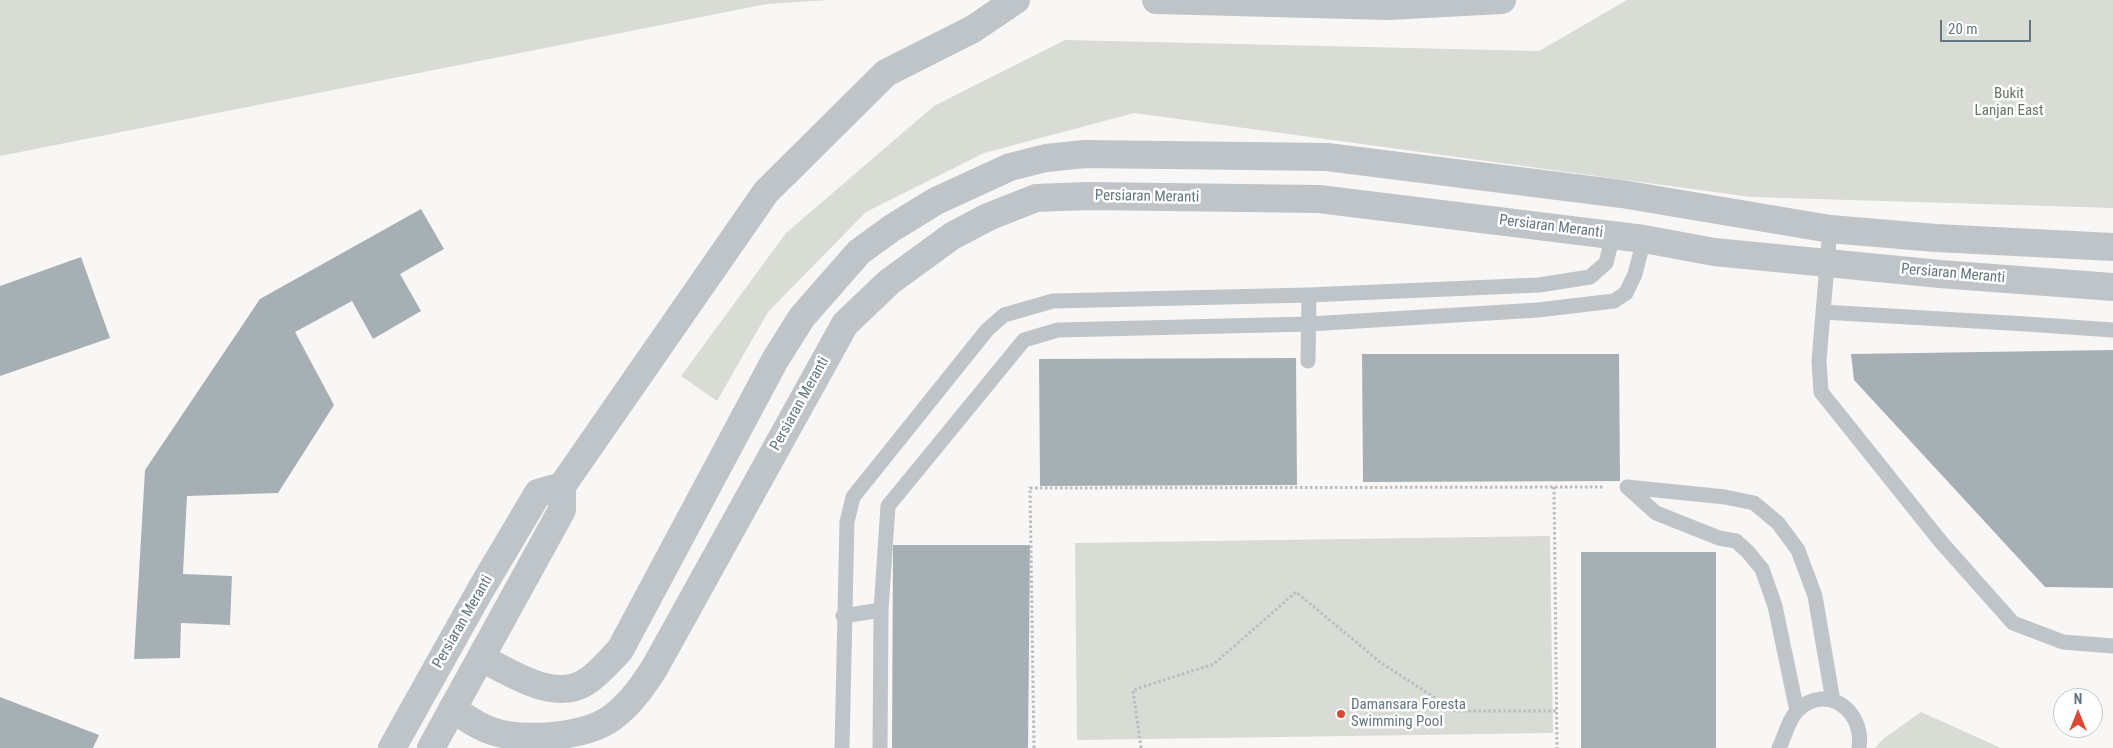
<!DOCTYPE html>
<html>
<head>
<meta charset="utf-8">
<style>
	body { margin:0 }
	#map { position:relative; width:2113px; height:748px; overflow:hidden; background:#f8f7f5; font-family:"Roboto Condensed",sans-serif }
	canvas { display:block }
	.north { position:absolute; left:2053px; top:688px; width:50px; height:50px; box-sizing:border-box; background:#fff; border:1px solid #c1c8cc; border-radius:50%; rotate:0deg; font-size:14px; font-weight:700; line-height:20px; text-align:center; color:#64767f }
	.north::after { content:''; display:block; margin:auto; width:18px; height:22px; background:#dc4831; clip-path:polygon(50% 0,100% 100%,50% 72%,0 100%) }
	.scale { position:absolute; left:1940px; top:20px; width:91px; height:22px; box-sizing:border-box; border:2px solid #64767f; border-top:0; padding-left:6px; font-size:15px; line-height:18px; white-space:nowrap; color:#64767f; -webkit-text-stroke:4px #fff; paint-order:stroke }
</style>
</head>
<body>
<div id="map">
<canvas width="2113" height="748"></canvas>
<div class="north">N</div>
<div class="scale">20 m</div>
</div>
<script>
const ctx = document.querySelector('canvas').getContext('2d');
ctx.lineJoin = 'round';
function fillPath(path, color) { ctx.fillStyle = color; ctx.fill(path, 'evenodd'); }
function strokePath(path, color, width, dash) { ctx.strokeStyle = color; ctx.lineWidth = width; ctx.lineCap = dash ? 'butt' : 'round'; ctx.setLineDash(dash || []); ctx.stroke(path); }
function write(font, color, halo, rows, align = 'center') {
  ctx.font = font + ' "Roboto Condensed",sans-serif'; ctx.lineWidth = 5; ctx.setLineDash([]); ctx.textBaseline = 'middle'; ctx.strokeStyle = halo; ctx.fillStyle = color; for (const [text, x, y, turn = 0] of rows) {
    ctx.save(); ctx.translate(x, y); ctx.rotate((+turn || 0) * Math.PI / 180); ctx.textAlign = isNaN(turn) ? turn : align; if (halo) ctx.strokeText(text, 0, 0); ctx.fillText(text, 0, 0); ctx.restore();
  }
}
fillPath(new Path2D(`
	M0,0H828L767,4L0,156Z
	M1627,0H2113V208L1751,197L1134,113L984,153L866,212L768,312L717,401L681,376L786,233L934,106L1065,40L1539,51Z
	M1550,536L1553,733L1077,740L1075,543Z
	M1921,712L2001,748H1875L1883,739Z`), '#d8dcd4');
fillPath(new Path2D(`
	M421,209L444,249L400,274L421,311L373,339L352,301L295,332L334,405L278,493L187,496L183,574L232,576L230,625L181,623L180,658L134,659L145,470L260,299Z
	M81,257L110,338L0,376V286Z
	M2113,350V588L2045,587L1854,380L1851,354Z
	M1362,354H1619L1620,481L1363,482Z
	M1296,358L1297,485L1040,486L1039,359Z
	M893,545H1030L1028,748H892Z
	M1581,552H1716V748H1581Z
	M0,697L99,735L93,748H0Z`), '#a6b0b4');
strokePath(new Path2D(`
	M1554,487L1557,748
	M1034,748L1030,488L1604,487
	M1141,748L1133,690L1214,664L1296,592L1380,662L1455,711H1556`), '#b9bdbf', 3, [2.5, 2.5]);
strokePath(new Path2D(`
	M1830,229L1819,361L1821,392L1941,542L2013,623L2063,642L2113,646
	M1823,312L2026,324L2113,330
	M1308,361L1309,295
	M1627,487L1725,497L1754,503L1778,523L1798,550L1815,596L1833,701
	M1627,487L1656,513L1719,538L1736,541L1748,552L1762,569L1775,606L1797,711
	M843,616L881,610
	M842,748L847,522L853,497L987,330L1004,315L1053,301L1309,295L1539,285L1590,277L1606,263L1613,235
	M880,748L881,610L888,506L1024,340L1058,330L1309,324L1538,310L1614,301L1626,293L1635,274L1644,239
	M1779,748C1785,736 1788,720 1798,710C1826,683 1865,710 1859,748`), '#bec4c7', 15);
strokePath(new Path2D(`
	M481,658C510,672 554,703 586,682C599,674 609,661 620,650L775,360L802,317L859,252L892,228L936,201L1010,167L1046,158L1085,154L1327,157L1622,194L1830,229L1936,238L2113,247
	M452,709C464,716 477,726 489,730C521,742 585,738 613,717C631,703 643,686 655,667L845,324L889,282L952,236L988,217L1036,198L1088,196L1319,199L1644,239L1714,252L1940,274L2113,287`), '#bec4c7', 28);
strokePath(new Path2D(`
	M1156,0L1388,6L1502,0
	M392,748L481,589L538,493L562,486
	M431,748L562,510V486L766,192L886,73L973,29L1016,0`), '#bec4c7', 28);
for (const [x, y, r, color] of [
	[1341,714,5,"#dc4831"]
]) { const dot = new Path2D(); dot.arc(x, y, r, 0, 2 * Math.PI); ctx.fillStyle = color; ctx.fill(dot); strokePath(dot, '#fff', 2); }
write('15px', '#687763', '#fff', [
	["Bukit",2009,94],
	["Lanjan East",2009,111]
]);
write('15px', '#64767f', '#fff', [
	["Persiaran Meranti",1147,197,1],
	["Persiaran Meranti",1551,227,7],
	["Persiaran Meranti",1953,274,5],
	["Persiaran Meranti",800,404,-61],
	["Persiaran Meranti",463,622,-60]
]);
write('15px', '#64767f', '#fff', [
	["Damansara Foresta",1351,705],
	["Swimming Pool",1351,722]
], 'left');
</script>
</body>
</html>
